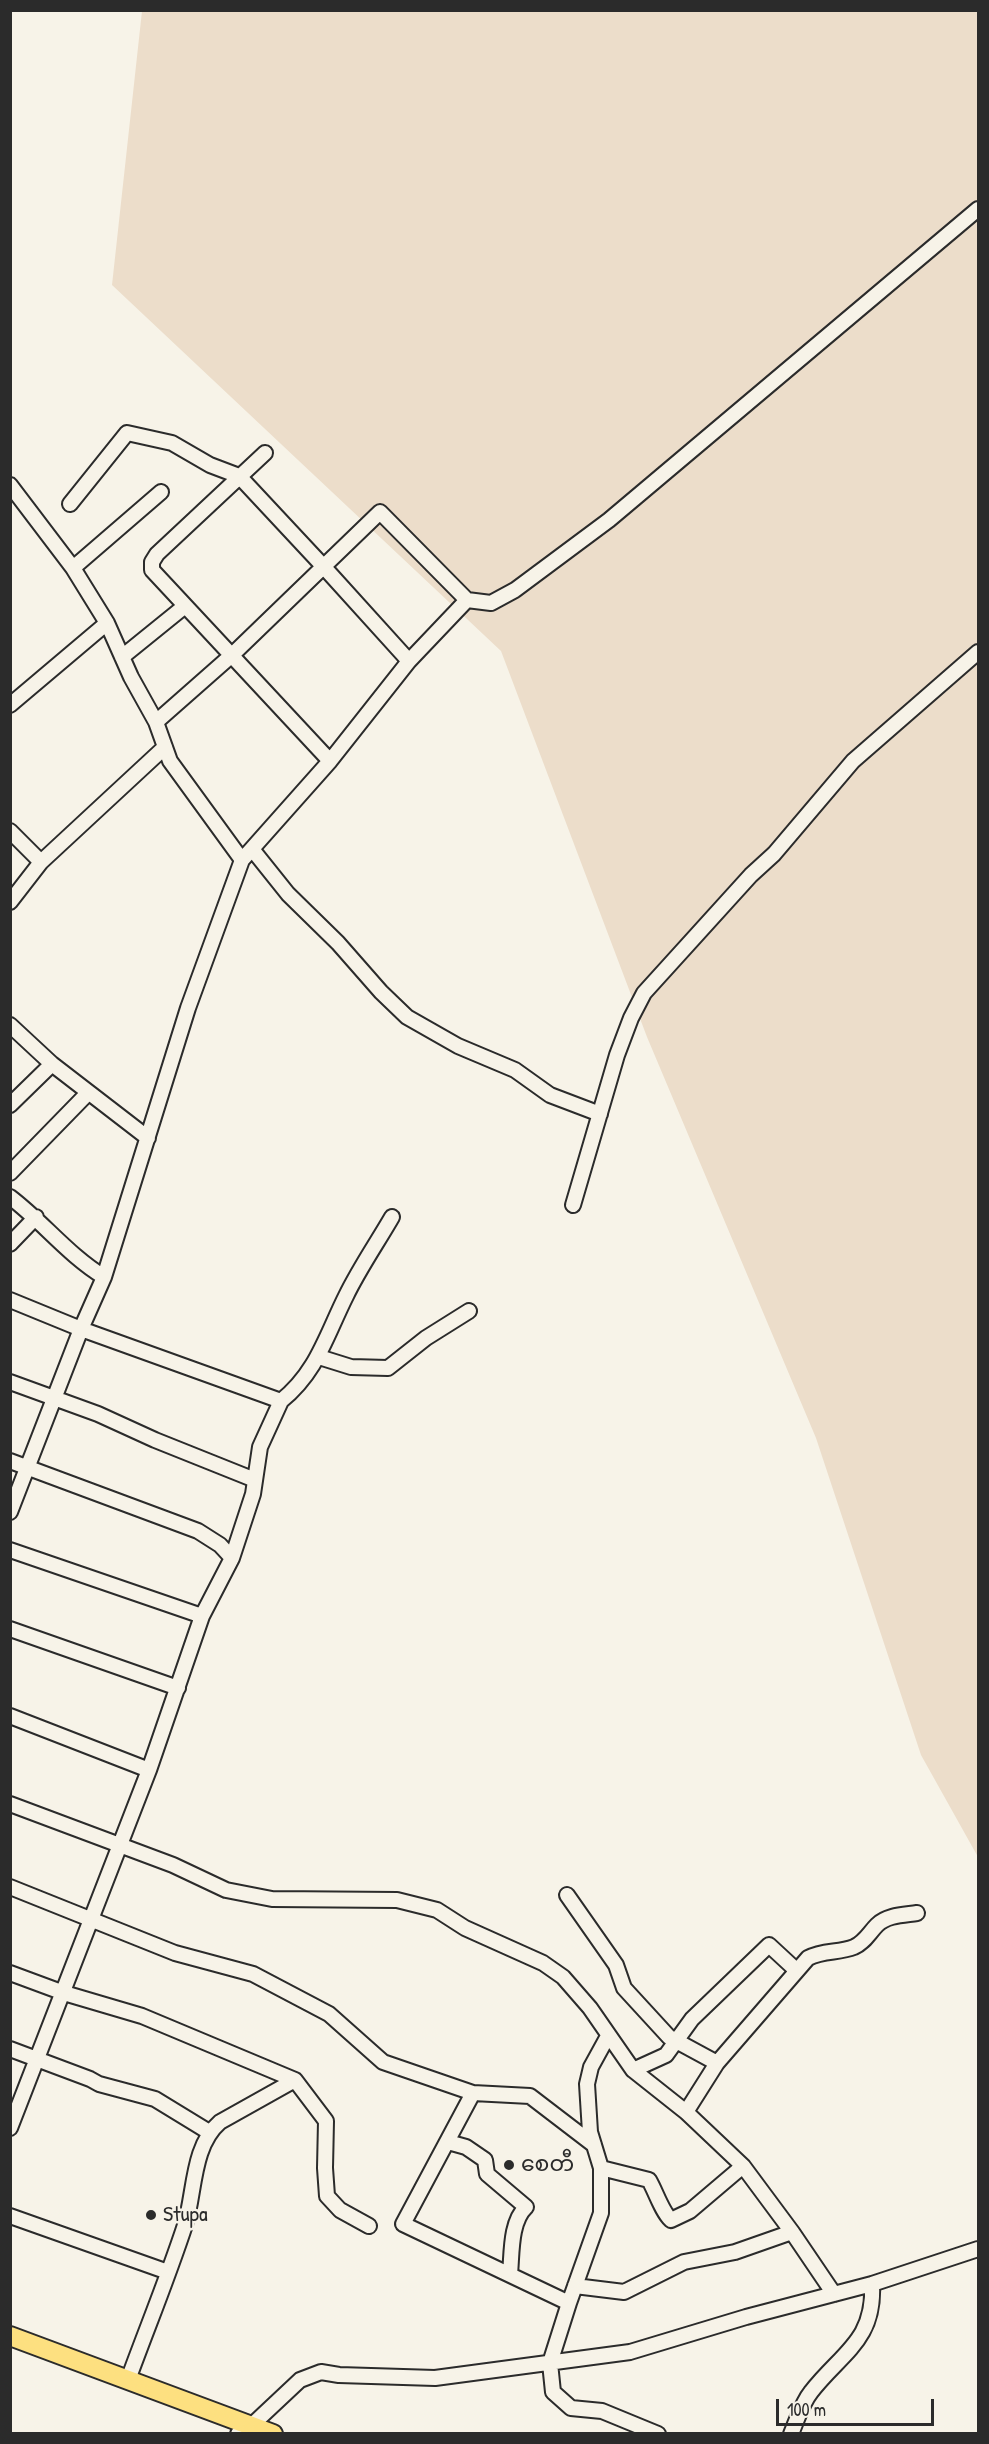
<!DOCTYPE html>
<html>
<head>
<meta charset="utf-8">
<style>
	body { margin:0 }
	#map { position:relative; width:989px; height:2444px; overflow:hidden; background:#f7f3e8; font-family:"Patrick Hand",sans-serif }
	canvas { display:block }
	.frame { position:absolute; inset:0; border:12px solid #2b2b2b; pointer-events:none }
	.scale { position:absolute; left:776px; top:2399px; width:158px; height:27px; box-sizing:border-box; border:3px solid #2b2b2b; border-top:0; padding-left:8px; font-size:18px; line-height:21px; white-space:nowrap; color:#2b2b2b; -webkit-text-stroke:4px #f7f3e8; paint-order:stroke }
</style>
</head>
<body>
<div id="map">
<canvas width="989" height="2444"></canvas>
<div class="frame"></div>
<div class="scale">100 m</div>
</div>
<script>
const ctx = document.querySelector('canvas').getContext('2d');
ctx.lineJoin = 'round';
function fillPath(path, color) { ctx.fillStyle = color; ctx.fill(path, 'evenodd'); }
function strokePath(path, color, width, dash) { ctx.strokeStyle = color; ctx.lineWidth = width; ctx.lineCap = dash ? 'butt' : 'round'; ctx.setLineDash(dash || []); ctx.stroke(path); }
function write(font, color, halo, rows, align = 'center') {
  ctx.font = font + ' "Patrick Hand","Noto Sans Myanmar",sans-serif'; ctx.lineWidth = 5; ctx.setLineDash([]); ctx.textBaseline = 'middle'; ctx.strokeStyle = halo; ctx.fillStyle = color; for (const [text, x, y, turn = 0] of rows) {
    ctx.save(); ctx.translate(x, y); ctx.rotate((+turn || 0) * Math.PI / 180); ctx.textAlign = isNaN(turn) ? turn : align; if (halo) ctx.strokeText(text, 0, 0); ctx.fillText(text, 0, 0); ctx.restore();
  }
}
fillPath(new Path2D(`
	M142,11H978V1857L921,1755L816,1438L647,1037L501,651L112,285Z`), '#ecddca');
const minor = new Path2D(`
	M265,453L157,554L152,562V570L330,761
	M10,485L73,568L107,623L131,677L156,722L170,761L242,860
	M70,504L127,433L172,443L210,465L239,476L323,566L409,661
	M73,568L161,492
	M467,600L491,603L515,590L609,520L978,209
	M122,657L185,606
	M10,705L107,623
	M10,831L41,862
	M252,849L288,894L338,943L381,992L407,1017L458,1046L515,1070L550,1095L600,1114
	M10,902L41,862L165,747
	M10,1025L52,1064L148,1138
	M10,1105L52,1064
	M10,1173L88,1093
	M10,1197C43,1222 68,1255 104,1277
	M573,1205L617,1055L631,1018L644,993L751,875L774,854L853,761L978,652
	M10,1244L36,1217
	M10,1300L81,1329L281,1401L260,1447L253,1494L232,1558L202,1616L149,1770L10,2128
	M319,1357L351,1367L388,1368L426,1338L469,1311
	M10,1382L98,1414L155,1440L255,1480
	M281,1401C317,1372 326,1336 346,1296C359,1269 377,1243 392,1217
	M10,1461L198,1531L220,1545L232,1558
	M10,1512L81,1329L104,1277L188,1008L242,860L330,761L409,661L467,600L380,512L232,655L156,722
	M10,1550L202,1616
	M10,1629L178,1688
	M10,1716L149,1770
	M10,1804L173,1865L226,1890L272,1899L397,1900L437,1910L465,1928L543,1963L563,1977L590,2008L633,2070L686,2112L743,2166L792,2232L834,2294
	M10,1887L175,1953L253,1974L329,2014L383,2062L473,2093L530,2096L594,2145
	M567,1895L616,1965L624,1988L669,2037L717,2063
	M10,1973L64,1993L142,2016L295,2080L326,2121L325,2168L327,2196L340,2210L369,2226
	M608,2036L591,2067L587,2084L590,2132L601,2168V2213L569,2303L550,2363L553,2392L571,2408L602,2411L658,2434
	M10,2049L90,2079L99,2084L155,2099L209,2132
	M633,2070L666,2055L692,2019L769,1945L796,1970
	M473,2093L403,2224L569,2303
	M686,2112L717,2063L808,1958C823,1950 839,1953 854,1947C865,1942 869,1933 877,1925C887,1915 904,1915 917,1913
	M448,2142L466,2147L485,2160L487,2174L526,2207C510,2222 512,2254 510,2274
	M601,2168L649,2180C656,2192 662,2212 671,2220L690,2211L743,2166
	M10,2216L168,2272
	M575,2286L624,2292L684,2262L735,2252L792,2232
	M128,2380C147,2328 168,2277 185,2225C195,2192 192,2146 220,2122L295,2080
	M238,2434L251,2426L300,2380L321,2372L339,2375L435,2378L630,2352L746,2317L872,2284L978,2249
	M791,2434C797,2420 802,2403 811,2392C841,2353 875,2341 872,2284`);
const major = new Path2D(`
	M10,2336L273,2434`);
strokePath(minor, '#2b2b2b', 18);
strokePath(major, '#2b2b2b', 22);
strokePath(minor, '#f7f3e8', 14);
strokePath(major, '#fde080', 18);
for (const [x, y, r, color] of [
	[509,2165,6,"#2b2b2b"],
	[151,2215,6,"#2b2b2b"]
]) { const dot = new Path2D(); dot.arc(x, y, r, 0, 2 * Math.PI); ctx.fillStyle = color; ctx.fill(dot); strokePath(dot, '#f7f3e8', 2); }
write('22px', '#2b2b2b', '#f7f3e8', [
	["စေတီ",521,2165],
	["Stupa",163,2215]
], 'left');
</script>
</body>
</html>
